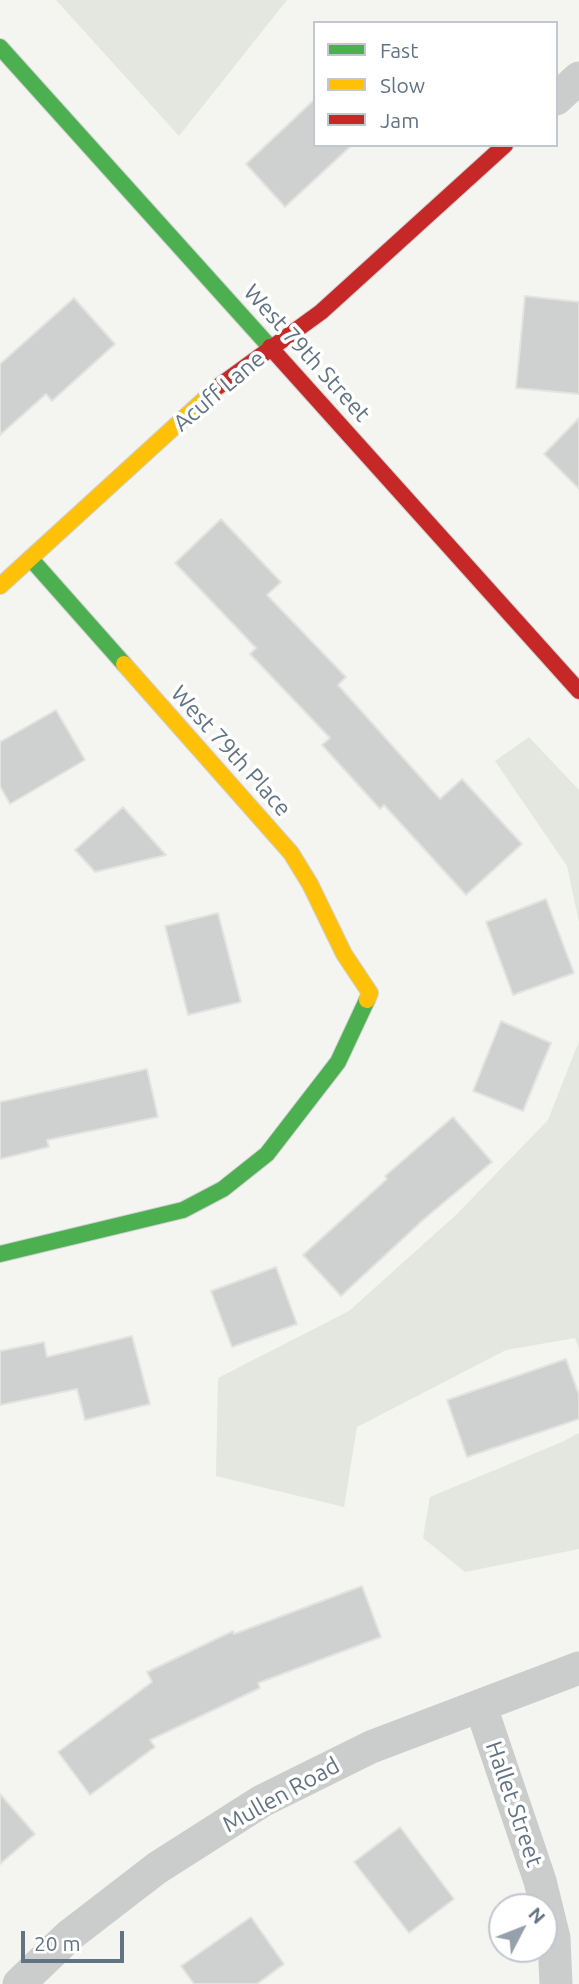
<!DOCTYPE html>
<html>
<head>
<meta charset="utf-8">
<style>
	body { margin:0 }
	#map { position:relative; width:579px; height:1984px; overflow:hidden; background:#f4f4f1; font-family:Ubuntu,sans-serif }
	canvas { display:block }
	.legend { position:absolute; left:313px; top:21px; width:245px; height:126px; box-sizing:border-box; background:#fff; border:2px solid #c0c7ce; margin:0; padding:9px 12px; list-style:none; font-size:21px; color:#627384 }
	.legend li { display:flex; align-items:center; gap:14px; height:35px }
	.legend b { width:35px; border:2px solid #c0c7ce }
	.north { position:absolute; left:488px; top:1893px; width:70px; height:70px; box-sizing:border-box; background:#fff; border:2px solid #c0c7ce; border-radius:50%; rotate:48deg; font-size:19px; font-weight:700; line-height:28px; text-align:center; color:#627384 }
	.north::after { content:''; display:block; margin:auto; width:24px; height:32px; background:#95a0aa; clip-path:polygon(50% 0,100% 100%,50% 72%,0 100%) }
	.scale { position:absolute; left:21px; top:1931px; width:103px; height:32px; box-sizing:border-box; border:4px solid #627384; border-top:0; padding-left:9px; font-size:21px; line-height:24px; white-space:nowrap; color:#627384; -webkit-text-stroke:5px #fff; paint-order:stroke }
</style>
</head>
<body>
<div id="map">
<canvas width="579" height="1984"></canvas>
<ul class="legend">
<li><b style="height:9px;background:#4caf50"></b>Fast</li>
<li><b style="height:9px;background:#ffc107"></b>Slow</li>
<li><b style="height:9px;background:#c62828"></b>Jam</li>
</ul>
<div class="north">N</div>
<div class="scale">20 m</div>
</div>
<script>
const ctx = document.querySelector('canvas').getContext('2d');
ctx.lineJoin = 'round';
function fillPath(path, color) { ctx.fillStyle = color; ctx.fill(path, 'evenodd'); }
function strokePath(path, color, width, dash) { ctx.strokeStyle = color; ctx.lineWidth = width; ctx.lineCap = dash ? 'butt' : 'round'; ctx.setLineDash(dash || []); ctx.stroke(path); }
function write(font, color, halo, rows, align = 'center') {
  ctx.font = font + ' Ubuntu,sans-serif'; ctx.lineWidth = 7; ctx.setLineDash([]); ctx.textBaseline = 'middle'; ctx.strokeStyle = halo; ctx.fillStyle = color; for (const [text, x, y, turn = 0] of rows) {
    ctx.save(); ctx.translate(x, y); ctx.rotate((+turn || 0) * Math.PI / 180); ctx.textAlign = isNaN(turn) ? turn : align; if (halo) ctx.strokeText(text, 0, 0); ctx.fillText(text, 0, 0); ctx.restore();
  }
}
fillPath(new Path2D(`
	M56,0H287L179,136Z
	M529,737L579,790V922L567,866L495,761Z
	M579,1041V1349L575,1338L506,1350L357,1427L344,1507L216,1476L218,1378L349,1311L457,1214L548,1120Z
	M579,1433V1549L465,1572L423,1538L430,1497L562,1442Z`), '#e3e7df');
const building = new Path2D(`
	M315,99V145H352L285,207L246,164Z
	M525,296L579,302V394L516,388Z
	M74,298L115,344L52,401L46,394L0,435V364Z
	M579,418V489L544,454Z
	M221,519L281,582L267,595L346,677L338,685L440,799L462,779L522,844L466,895L384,805L380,809L322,745L330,738L250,654L256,648L175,563Z
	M56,710L85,760L10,804L0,786V742Z
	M123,807L166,855L95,872L75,850Z
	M546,899L574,973L513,995L486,922Z
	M218,913L241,1002L188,1015L165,926Z
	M501,1021L551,1043L523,1111L473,1091Z
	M147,1069L158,1117L47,1140L49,1147L0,1159V1102Z
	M453,1117L492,1162L423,1220L341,1296L303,1255L387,1179L385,1176Z
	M276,1267L297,1324L232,1347L211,1291Z
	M132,1336L150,1404L85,1420L77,1389L0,1405V1351L44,1342L47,1357Z
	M566,1359L579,1395V1419L467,1457L447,1400Z
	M362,1586L381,1637L258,1683L260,1688L150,1740L155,1747L90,1795L58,1752L152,1682L147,1672L233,1631L234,1634Z
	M0,1794L35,1834L0,1864Z
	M400,1827L454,1899L409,1933L354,1862Z
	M251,1917L284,1964L257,1984H194L181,1966Z`);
fillPath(building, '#cfd0d0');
strokePath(building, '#e3e3e1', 2);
const fast = new Path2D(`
	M0,47L270,347
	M31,559L124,664
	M0,1254L183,1210L223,1189L267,1154L338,1062L367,1000`);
const slow = new Path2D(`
	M0,586L219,386
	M124,664L291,853L310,884L344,954L370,993L367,1000`);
const jam = new Path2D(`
	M270,347L579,691
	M219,386L321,312L505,145`);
strokePath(fast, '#cfd1d1', 18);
strokePath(slow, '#cfd1d1', 18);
strokePath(jam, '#cfd1d1', 18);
strokePath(new Path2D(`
	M556,99L579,78
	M481,1707L540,1881L554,1938L556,1984
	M19,1984L70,1935L157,1868L262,1801L371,1747L579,1668`), '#cbcdcd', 33);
strokePath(fast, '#4caf50', 16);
strokePath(slow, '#ffc107', 16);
strokePath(jam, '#c62828', 16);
write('23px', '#627384', '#fff', [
	["West 79th Street",307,353,48],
	["Acuff Lane",219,391,-40],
	["West 79th Place",231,751,48],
	["Mullen Road",281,1795,-29],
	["Hallet Street",514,1804,71]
]);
</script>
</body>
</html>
